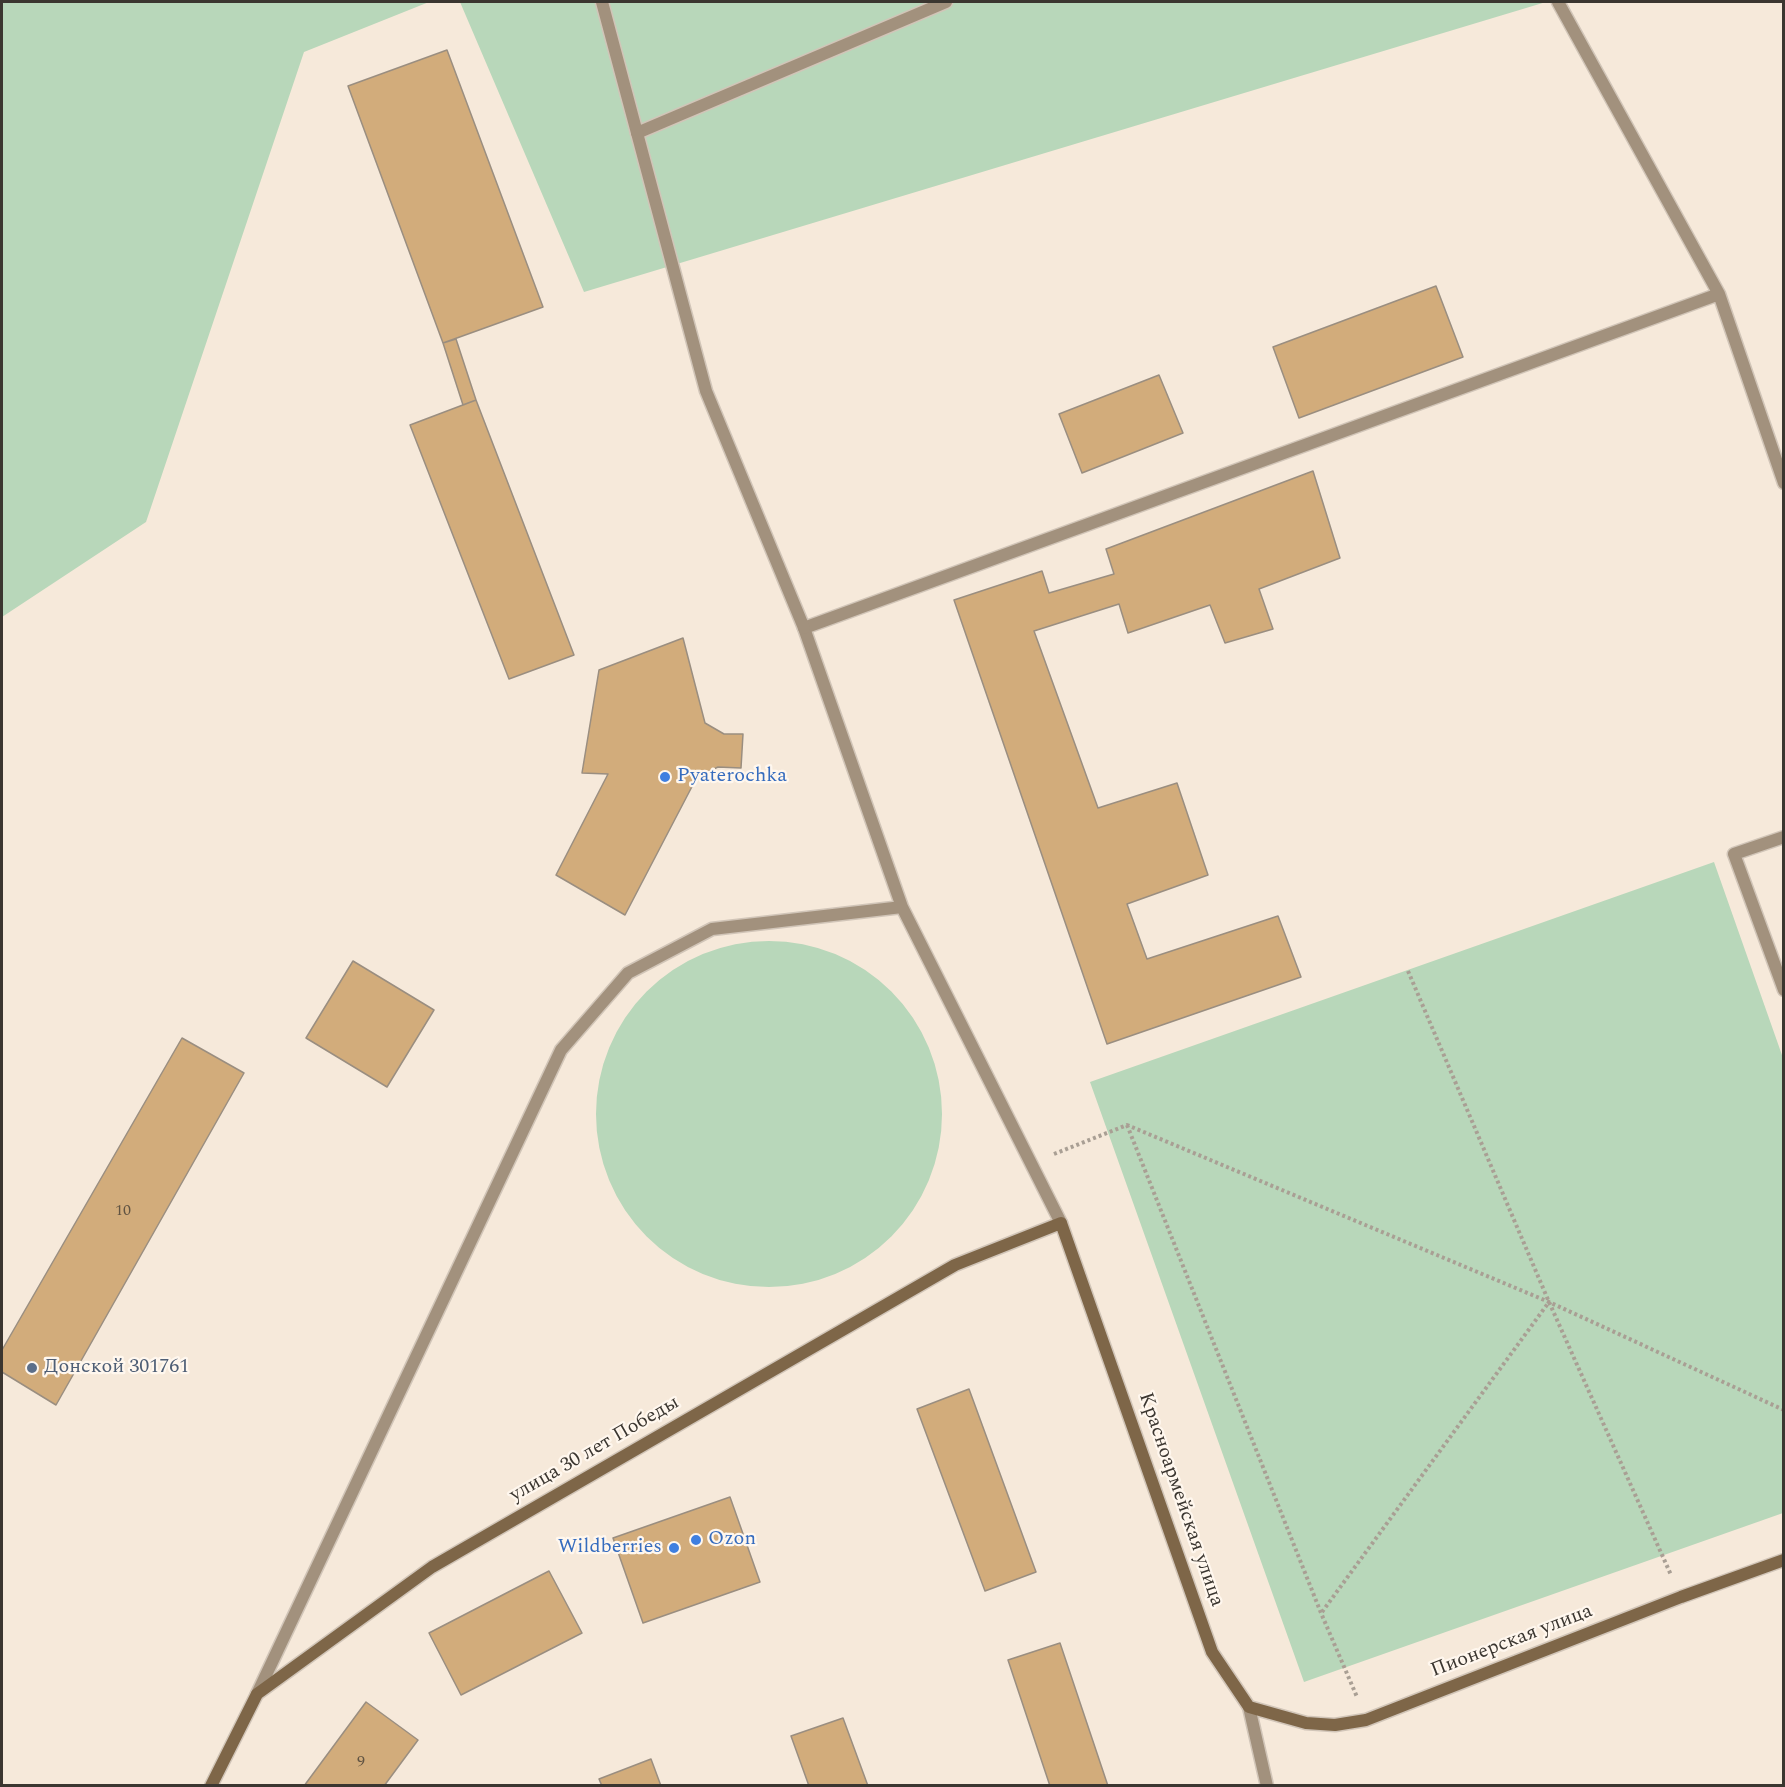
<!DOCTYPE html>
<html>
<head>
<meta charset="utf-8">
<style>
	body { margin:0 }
	#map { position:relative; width:1785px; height:1787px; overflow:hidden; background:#f6e9da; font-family:Spectral,serif }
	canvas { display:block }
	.frame { position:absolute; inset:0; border:3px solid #3b3630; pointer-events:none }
</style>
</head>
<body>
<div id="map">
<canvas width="1785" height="1787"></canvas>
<div class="frame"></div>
</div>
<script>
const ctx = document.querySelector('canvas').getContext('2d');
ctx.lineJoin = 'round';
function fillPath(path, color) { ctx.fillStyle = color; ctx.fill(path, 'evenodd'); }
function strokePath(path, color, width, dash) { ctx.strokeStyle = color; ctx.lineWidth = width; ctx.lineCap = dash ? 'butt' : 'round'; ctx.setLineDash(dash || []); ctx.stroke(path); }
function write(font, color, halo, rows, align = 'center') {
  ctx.font = font + ' Spectral,serif'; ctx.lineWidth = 4.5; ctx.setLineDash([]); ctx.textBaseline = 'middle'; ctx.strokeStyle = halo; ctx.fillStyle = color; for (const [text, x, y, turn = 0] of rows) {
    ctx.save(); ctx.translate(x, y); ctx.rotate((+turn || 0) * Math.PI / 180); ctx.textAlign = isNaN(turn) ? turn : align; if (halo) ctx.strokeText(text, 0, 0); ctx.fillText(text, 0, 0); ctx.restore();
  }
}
fillPath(new Path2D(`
	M2,2H429L304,52L146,522L2,617Z
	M460,2H1546L584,292Z
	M1714,862L1783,1058V1513L1304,1682L1090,1082Z
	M596 1114a173 173 0 1 1 346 0a173 173 0 1 1-346 0Z`), '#b8d7ba');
const building = new Path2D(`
	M447,50L543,307L443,343L348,86Z
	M1436,286L1463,357L1299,418L1273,347Z
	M456,339L476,400L463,405L443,343Z
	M1159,375L1183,433L1082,473L1059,414Z
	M476,400L574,655L509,679L410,425Z
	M1313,471L1340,558L1259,589L1273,629L1225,643L1210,605L1128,633L1119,604L1034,631L1098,808L1177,783L1208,875L1127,904L1147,959L1278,916L1301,977L1107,1044L954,600L1042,571L1049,593L1114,574L1106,549Z
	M683,638L705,723L724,734H743L741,768L718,767L697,777L625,915L556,875L608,774L582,773L599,670Z
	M353,961L434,1010L387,1087L306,1038Z
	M182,1038L244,1073L56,1405L2,1372V1350Z
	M969,1389L1036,1572L985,1591L917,1409Z
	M730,1497L760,1582L643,1623L613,1538Z
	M549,1571L582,1633L461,1695L429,1633Z
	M1060,1643L1108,1786H1050L1008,1660Z
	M366,1702L418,1740L384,1786H304Z
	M843,1718L868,1786H809L791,1736Z
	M651,1759L661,1786H602L599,1779Z`);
fillPath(building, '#d2ac7b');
strokePath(building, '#9a8e80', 1.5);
const lane = new Path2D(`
	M1558,2L1719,294L1784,483
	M637,133L946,2
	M1784,837L1734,854L1784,990
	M902,907L804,628L1719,294
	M257,1694L561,1050L628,973L712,929L902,907L1061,1223`);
const street = new Path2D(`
	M602,2L706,391L804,628
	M1249,1707L1267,1786`);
const secondary = new Path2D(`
	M211,1786L257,1694L432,1567L955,1265L1061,1223L1212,1652L1249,1707L1306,1723L1335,1725L1366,1720L1681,1597L1784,1560`);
strokePath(lane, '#d1c5b8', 15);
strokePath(street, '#d1c5b8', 15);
strokePath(secondary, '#d1c5b8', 15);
strokePath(new Path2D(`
	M1408,971L1549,1302L1671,1575
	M1127,1125L1321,1613L1357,1697
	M1054,1154L1127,1125L1549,1302L1784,1410
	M1322,1612L1549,1302`), '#a99f94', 4, [3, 3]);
strokePath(lane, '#a2917d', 12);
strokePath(street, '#a2917d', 12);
strokePath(secondary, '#7e6648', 12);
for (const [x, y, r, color] of [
	[665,777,6,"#3f7fe0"],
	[32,1368,6,"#5c6f8a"],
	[696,1540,6,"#3f7fe0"],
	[674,1548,6,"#3f7fe0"]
]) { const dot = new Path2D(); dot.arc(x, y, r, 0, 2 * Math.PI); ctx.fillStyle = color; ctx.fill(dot); strokePath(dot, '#fff7ee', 2); }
write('16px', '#615443', null, [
	["10",123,1212],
	["9",361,1763]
]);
write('20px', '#366cbe', '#fff7ee', [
	["Pyaterochka",677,777],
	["Ozon",708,1540],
	["Wildberries",662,1548,"right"]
], 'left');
write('20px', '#4e5e75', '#fff7ee', [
	["Донской 301761",44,1368]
], 'left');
write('20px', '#3b3630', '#fff7ee', [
	["улица 30 лет Победы",595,1450,-30],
	["Красноармейская улица",1180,1500,71],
	["Пионерская улица",1512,1642,-21]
]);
</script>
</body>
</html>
